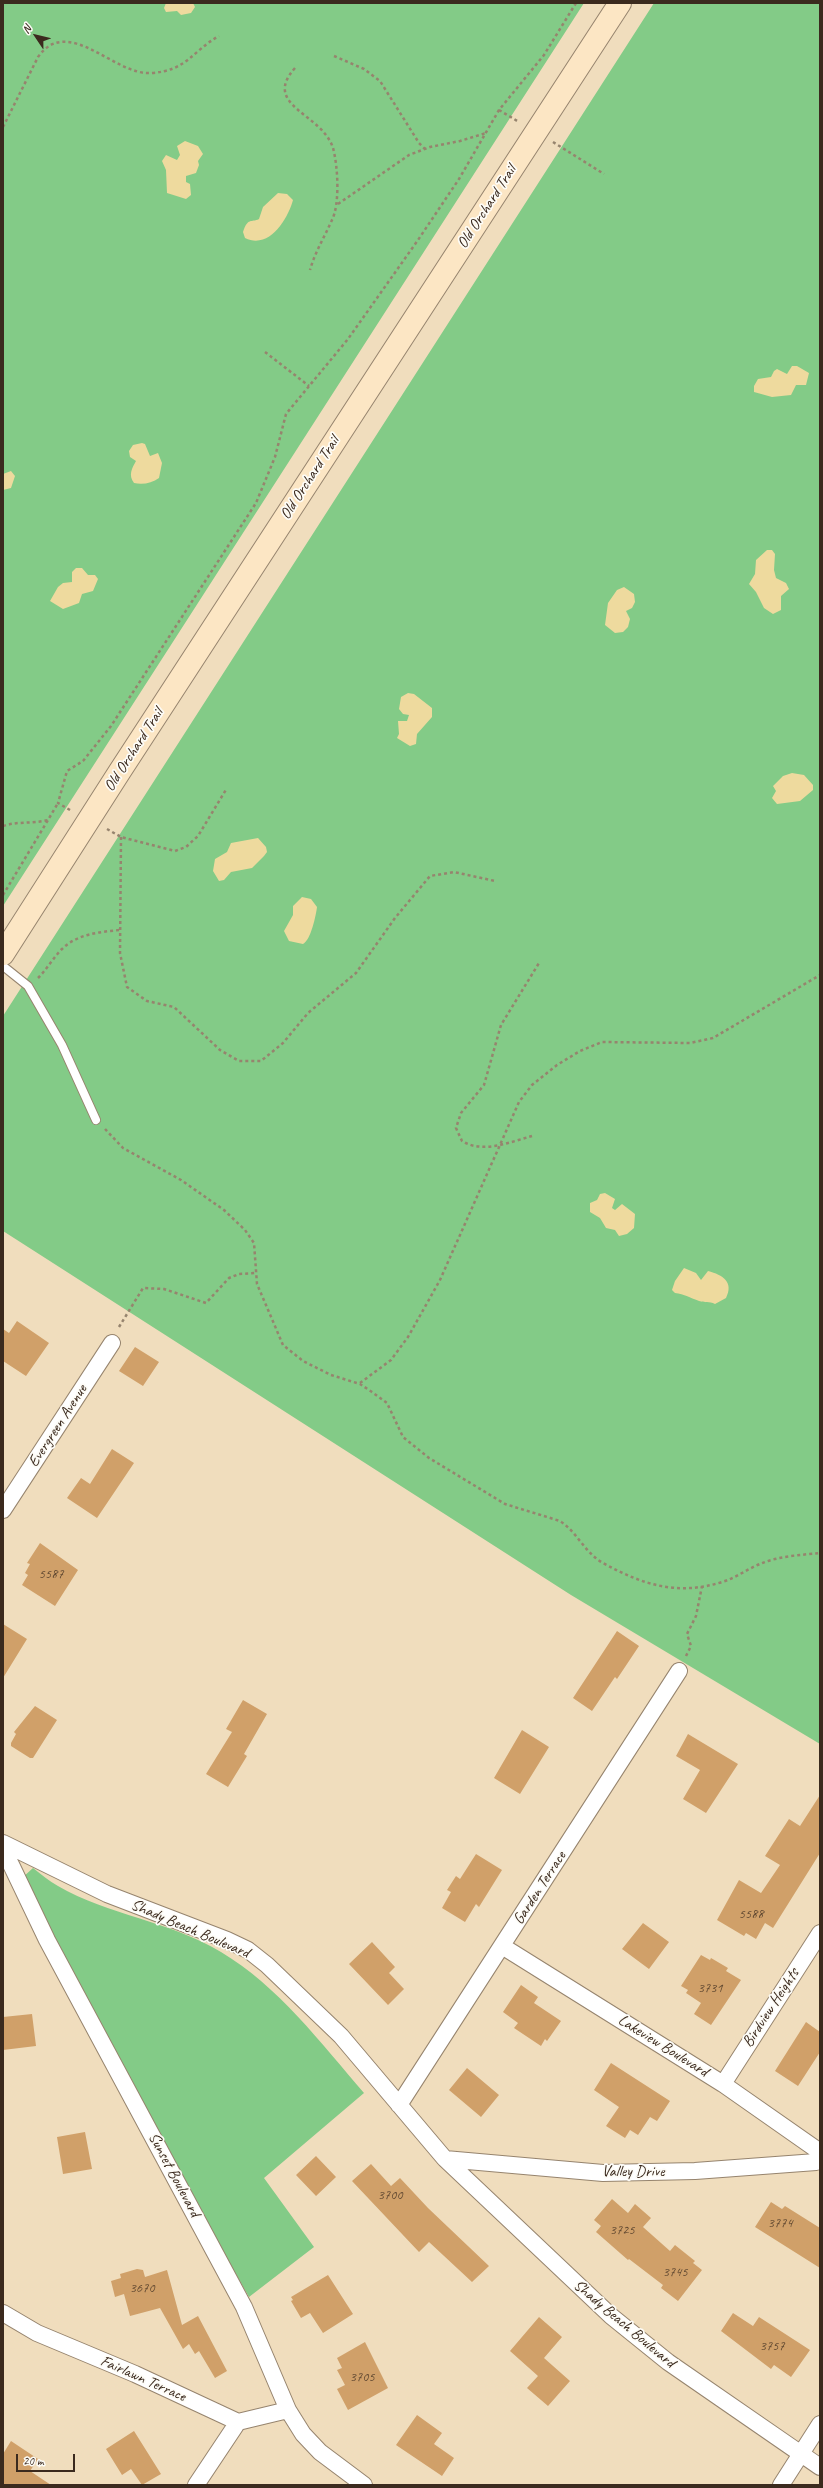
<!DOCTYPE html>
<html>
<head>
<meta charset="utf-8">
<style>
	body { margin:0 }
	#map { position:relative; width:823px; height:2488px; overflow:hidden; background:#f0ddbd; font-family:Caveat,sans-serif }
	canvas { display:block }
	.frame { position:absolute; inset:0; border:4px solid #3b2a1e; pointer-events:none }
	.north { position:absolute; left:16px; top:16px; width:40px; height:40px; -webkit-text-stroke:3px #fdfcf7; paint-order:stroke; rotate:305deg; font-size:11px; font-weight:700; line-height:16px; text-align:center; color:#3b2a1e }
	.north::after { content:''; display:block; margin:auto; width:14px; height:18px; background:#3b2a1e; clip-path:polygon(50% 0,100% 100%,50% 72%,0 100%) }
	.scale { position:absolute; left:16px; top:2454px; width:59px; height:18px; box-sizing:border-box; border:2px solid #3b2a1e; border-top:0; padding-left:5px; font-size:12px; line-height:14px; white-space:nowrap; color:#3b2a1e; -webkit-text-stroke:3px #fdfcf7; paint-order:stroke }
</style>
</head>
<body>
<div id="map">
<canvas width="823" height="2488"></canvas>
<div class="frame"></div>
<div class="north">N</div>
<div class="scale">20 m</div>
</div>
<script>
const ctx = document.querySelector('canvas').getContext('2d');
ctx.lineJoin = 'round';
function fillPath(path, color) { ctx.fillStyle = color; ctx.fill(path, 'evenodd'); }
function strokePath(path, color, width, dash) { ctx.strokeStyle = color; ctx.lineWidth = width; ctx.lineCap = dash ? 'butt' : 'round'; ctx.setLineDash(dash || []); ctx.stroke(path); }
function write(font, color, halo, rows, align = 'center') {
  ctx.font = font + ' Caveat,sans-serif'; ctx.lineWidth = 3.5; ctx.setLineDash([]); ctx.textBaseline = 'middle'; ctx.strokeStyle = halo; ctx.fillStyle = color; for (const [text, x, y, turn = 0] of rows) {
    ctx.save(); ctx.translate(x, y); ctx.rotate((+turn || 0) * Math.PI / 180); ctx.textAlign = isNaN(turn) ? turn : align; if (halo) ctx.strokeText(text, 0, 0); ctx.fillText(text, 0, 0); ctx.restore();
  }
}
fillPath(new Path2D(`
	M3,3H584L3,906Z
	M654,3H820V1744L571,1595L3,1231V1016Z
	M33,1868C41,1874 49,1881 58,1886C108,1915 170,1921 221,1952C278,1986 321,2043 364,2093L264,2178L314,2247L249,2297L200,2212L22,1878Z`), '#83cb87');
fillPath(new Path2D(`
	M166,3H193L195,7L191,13L181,15L177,11L166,12L164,8Z
	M185,141L198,146L203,154L198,161L199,165L196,173L186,176V182L190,184L191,195L186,199L167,193L166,170L162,161L166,155L177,160L180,155L177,146Z
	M278,193L287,194L293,200C288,218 270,250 245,238L243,232C248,217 251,223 259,219L263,207Z
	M792,366H797L809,373L806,385H796L791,395L772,397L754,392V386L758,379L771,377L774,371L777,369L787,374Z
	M142,443L145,444L150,456L158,453L162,463L159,478C152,483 143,485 134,483C128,475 132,468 136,461L130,457L129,451L133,445Z
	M11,471L15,476L11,488L3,490V474Z
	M767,550H772L775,554L774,570L776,578L786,583L789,589L781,596V610L773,614L764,608L756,592L749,584L755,574L756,560Z
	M76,568H82L88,575H95L98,579L93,591L82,594L79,603L63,609L50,601L58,587L63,583L72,582V572Z
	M624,587L634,594L635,602L632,608L626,611L630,619L628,627L623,632L615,633L605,625L608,603L617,590Z
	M408,693L414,694L432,708V717L417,734L416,744L410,746L397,738L399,734L398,721H407L409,715L403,714L399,709L401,697Z
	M792,773L804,775L813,785V790L800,801L777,804L772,798L776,791L773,786L783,776Z
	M258,838L266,847L267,852L264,856L252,868L231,872L224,880L219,881L213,871L215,859L227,852L231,843Z
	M302,897L311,899L317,907C316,915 311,940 303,944L289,941L284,931L293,915V906Z
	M605,1193L615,1199L612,1208L615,1210L622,1204L635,1214L634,1228L627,1234L619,1236L615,1230L606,1228L600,1218L590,1212V1203L597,1200L600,1194Z
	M684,1268L696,1273L701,1280L708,1271C723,1275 734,1282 726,1298L715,1304C709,1301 705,1303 699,1301C691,1298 684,1294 675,1293L672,1290L675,1281Z`), '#eeda9e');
fillPath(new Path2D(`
	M17,1321L49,1343L26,1376L3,1361V1329L9,1333Z
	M135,1347L159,1362L143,1386L119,1371Z
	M112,1449L134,1463L97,1518L67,1498L81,1478L90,1484Z
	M40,1543L78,1570L55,1606L22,1585L28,1575L25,1573L30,1564L27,1563Z
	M3,1624L27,1639L3,1678Z
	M617,1631L639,1646L617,1679L615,1677L592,1711L573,1698Z
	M243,1700L267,1714L244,1754L247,1756L228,1787L206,1774L232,1732L226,1729Z
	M35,1706L57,1720L33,1758H30L11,1746V1743L16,1734L14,1732Z
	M522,1730L549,1747L520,1794L494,1778Z
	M688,1734L738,1764L706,1813L683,1799L700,1770L676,1756Z
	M820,1795V1853L773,1928L765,1923L756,1939L746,1933L744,1936L717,1920L739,1880L761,1893L780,1865L765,1856L789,1819L800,1826Z
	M476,1854L502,1870L479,1907L476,1904L465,1922L442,1908L451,1892L447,1890L456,1876L460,1879Z
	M643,1923L669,1942L649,1969L622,1949Z
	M372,1942L395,1967L389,1973L404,1989L388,2005L349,1964Z
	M701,1955L710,1960L711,1958L728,1968L726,1971L741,1980L711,2025L694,2014L701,2003L686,1993L688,1990L681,1986Z
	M521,1985L538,1997L534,2003L561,2021L547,2041L545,2039L541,2046L514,2028L518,2023L503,2012Z
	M32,2014L36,2046L3,2050V2017Z
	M806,2022L820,2032V2052L798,2086L775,2071Z
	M611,2063L670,2101L657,2121L650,2117L638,2135L630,2130L625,2138L606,2126L619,2107L594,2090Z
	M467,2068L499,2095L481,2117L449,2090Z
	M85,2132L92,2169L63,2174L57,2137Z
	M316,2156L336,2177L316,2196L296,2175Z
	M371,2164L391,2186L400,2178L428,2208L489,2266L472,2282L429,2242L419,2252L352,2181Z
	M612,2199L628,2213L635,2204L651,2218L643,2227L670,2251L675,2245L695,2261L693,2263L702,2270L678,2301L661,2288L663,2285L629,2259L628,2260L596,2232L601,2226L594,2220Z
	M771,2202L782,2209L785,2206L820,2228V2268L755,2227Z
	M137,2269L143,2270L145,2277L167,2270L182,2325L198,2316L227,2371L215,2378L199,2351L195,2354L189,2344L183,2349L160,2308L130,2316L124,2294L115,2297L111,2281L121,2278L120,2274Z
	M328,2275L353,2314L323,2333L310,2313L301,2318L291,2301L293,2300L291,2297Z
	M733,2313L753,2326L759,2317L810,2350L791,2377L774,2365L771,2369L721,2331Z
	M539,2317L562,2337L544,2358L570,2381L548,2406L527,2388L538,2376L510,2351Z
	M365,2342L388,2388L348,2410L337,2389L345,2385L337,2370L342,2368L337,2358Z
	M417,2415L442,2433L434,2444L454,2458L442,2476L396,2445Z
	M134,2431L161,2474L142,2485L131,2469L122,2475L106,2449Z
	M11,2441L38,2459L30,2471L51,2485H3V2454Z`), '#d0a069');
const lane = new Path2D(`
	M3,966L28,986L62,1045L96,1120`);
const street = new Path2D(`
	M3,1510L112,1343
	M3,1843L107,1894L227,1940L248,1950L267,1965L341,2036L445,2159L611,2316L668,2362L820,2467
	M3,1848L47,1940L244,2307L288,2410L303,2434L320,2452L364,2485
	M502,1946L723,2084L820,2152
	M723,2084L820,1933
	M399,2105L679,1671
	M445,2159L603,2173L695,2171L816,2162L820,2158
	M3,2313L37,2333L135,2374L238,2422L288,2410
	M196,2485L238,2422
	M781,2485L820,2424`);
const secondary = new Path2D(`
	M3,954L120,771L620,3`);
strokePath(lane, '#96846e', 10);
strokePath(street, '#96846e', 18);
strokePath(secondary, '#96846e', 24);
strokePath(new Path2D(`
	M334,56L364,69L380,81L419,143L425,149
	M295,68C261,106 322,113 333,148C338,166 340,204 332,220C324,238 315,252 310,270
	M499,110L519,122
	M3,127L38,57C68,14 115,76 151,73C187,71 192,51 219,36
	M553,142L604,174
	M338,204L409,155L430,147L460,141L486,133
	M265,352L309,386
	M70,810L58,803L67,771L83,761L111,726L256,503L275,457L286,414L348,339L418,240L459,179L499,110L544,55L576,3
	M3,826C18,821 32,824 48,820L58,803
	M107,829L121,837L175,851L186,847L198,836L227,788
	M121,837L120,953L127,987L147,1001L174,1007L220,1050L239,1061H261L283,1043L308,1013L356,973L395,918L430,876L454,872L495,881
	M3,895L48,820
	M38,978C47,969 53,958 62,949C77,934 99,932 120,930
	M105,1129L123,1148L181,1180L224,1210L245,1230L254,1243L257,1284L283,1345L303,1361L331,1375L360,1384L372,1392L387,1403L403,1437L429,1458L505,1504L560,1521C577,1532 585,1553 603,1563C643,1585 678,1596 722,1582C736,1578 747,1569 760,1564C778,1556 801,1555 820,1553
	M532,1136C510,1142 483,1154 462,1141L456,1128L461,1113L484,1085L501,1025L539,963
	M119,1327L143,1288L164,1289L206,1303L229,1278L239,1274L256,1273
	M360,1383L391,1360L408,1337L440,1280L519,1102L532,1085L557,1065L580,1051L602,1042L690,1043L713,1038L820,975
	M686,1656L691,1646L687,1634L696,1616L702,1586`), '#96846e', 2.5, [3, 3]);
strokePath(lane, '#fff', 8);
strokePath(street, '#fff', 16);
strokePath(secondary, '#fce6c4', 22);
write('14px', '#604831', null, [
	["5587",51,1574],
	["5588",751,1914],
	["3731",710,1988],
	["3700",390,2195],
	["3774",780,2223],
	["3725",622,2230],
	["3745",675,2272],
	["3670",142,2288],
	["3757",772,2346],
	["3705",362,2377]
]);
write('16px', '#3b2a1e', '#fdfcf7', [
	["Old Orchard Trail",487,207,-57],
	["Old Orchard Trail",310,478,-57],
	["Old Orchard Trail",134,750,-57],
	["Evergreen Avenue",58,1426,-57],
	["Garden Terrace",540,1888,-57],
	["Shady Beach Boulevard",190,1929,23],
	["Birdview Heights",771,2008,-57],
	["Lakeview Boulevard",663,2046,32],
	["Valley Drive",633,2172],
	["Sunset Boulevard",174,2175,62],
	["Shady Beach Boulevard",624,2324,40],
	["Fairlawn Terrace",143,2379,24]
]);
</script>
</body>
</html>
